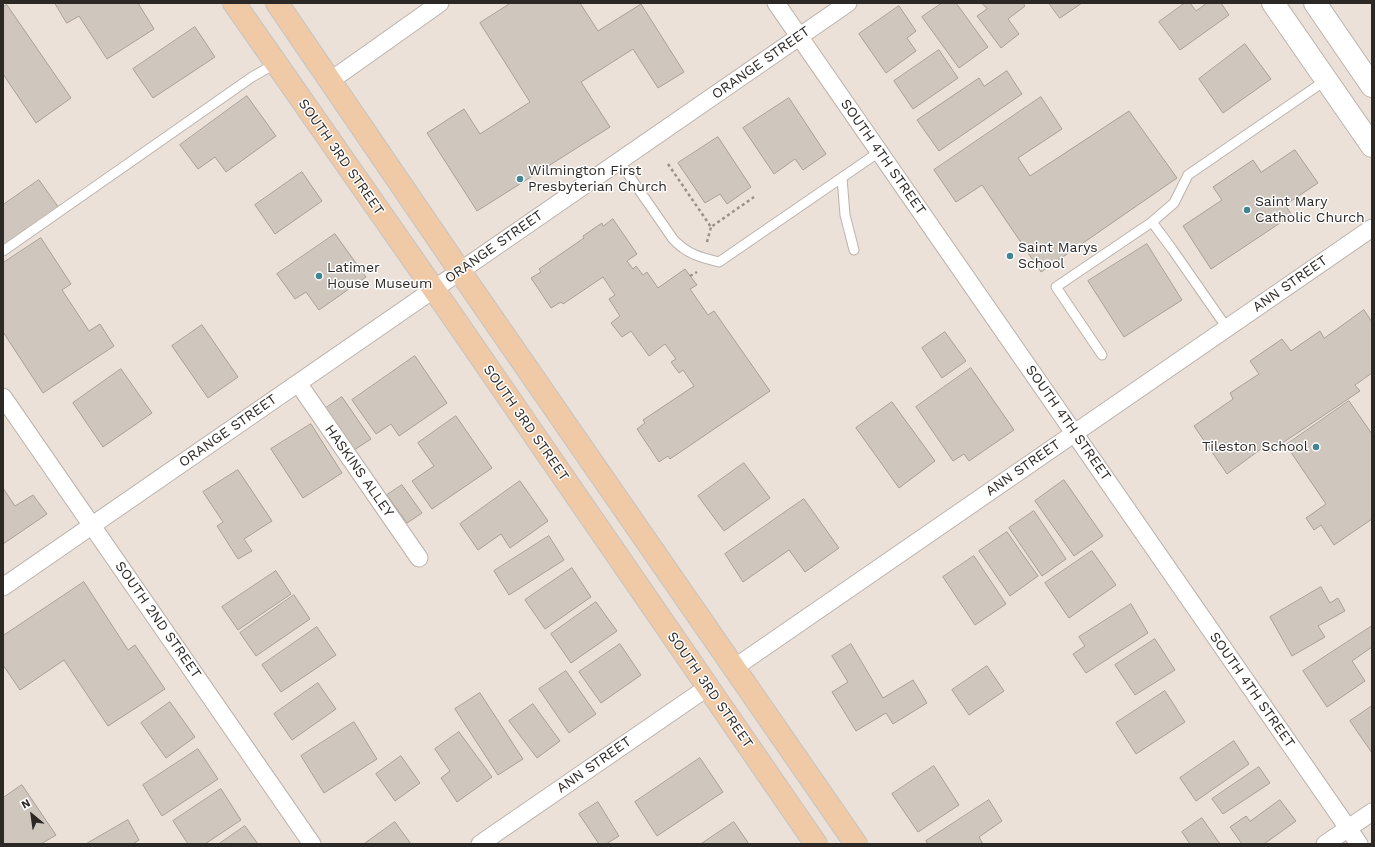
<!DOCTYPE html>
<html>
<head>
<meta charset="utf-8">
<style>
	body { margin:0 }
	#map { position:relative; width:1375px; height:847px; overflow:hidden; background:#ebe1d9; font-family:"Work Sans",sans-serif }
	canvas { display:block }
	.frame { position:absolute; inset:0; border:4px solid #2c2825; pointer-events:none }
	.north { position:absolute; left:12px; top:795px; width:40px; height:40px; -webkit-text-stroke:3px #fff; paint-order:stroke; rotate:331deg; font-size:11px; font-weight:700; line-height:16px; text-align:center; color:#2c2825 }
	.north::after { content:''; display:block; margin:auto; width:14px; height:18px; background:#2c2825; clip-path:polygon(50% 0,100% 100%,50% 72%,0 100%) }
</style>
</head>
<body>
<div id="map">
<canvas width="1375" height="847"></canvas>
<div class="frame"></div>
<div class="north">N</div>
</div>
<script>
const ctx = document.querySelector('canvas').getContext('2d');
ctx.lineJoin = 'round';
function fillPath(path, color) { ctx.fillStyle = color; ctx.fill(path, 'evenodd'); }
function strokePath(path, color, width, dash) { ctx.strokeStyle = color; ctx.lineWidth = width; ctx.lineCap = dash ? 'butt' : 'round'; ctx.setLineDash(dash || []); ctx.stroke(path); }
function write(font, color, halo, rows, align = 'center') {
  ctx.font = font + ' "Work Sans",sans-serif'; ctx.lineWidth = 3; ctx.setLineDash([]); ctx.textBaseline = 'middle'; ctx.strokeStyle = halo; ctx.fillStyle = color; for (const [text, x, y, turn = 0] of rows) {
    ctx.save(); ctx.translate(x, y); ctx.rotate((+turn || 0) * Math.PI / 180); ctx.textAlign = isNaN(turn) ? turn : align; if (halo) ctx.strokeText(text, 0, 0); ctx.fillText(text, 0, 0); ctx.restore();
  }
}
const building = new Path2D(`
	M55,3H138L154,29L107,59L79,16L67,23Z
	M511,3H580L598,31L641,4L684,72L658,88L633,49L581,82L610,127L477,211L427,133L464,109L480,134L530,102L480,23Z
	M942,3H956L988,47L959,68L922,17Z
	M982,3H1023L1025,6L1008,19L1019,34L1001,48L977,16L987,9Z
	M1049,3H1082L1060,18Z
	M1185,3H1190L1196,11L1207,3H1221L1229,15L1180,50L1159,22Z
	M7,5L71,98L36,123L3,74V7Z
	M899,6L916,31L907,38L916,51L886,73L859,34Z
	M195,27L215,57L153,98L133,69Z
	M1245,44L1271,79L1223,113L1199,79Z
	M939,50L958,78L913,109L894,81Z
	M1007,71L1022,94L939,151L917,120L979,78L984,86Z
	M247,96L276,136L226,172L215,157L198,169L180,145Z
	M1041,97L1062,129L1018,158L1030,176L1129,111L1177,178L1041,272L982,185L956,202L934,170Z
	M789,98L826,154L803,170L795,159L774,174L743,128Z
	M718,137L751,187L727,204L720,194L705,203L678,163Z
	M1295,150L1318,183L1285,205L1292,215L1211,269L1183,226L1222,200L1213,187L1253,160L1261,172Z
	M302,172L322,201L275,234L255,205Z
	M39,180L59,208L3,247V205Z
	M613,219L637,254L627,261L633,269L636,266L643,275L647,272L658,288L685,269L697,285L690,289L708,315L714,311L770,391L670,459L668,456L659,462L637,429L645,423L643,420L694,386L683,370L679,373L671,362L676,359L665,344L649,356L631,331L622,337L611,323L620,316L609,299L615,295L603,277L563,304L561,302L551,308L531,278L541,272L539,269L584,238L583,236L602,223L603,226Z
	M335,234L366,277L319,310L306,292L295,299L277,274Z
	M41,238L71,284L62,290L89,331L100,324L114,346L43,393L3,332V263Z
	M1147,244L1182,300L1124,337L1088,281Z
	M1364,310L1372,322V373L1355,385L1360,391L1269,452L1265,446L1227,474L1194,426L1233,399L1230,393L1259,374L1250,361L1282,339L1291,351L1320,331L1324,338Z
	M202,325L238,377L208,398L172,346Z
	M945,332L966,361L942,378L922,348Z
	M415,356L447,403L399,436L391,424L376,434L352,400Z
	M971,368L1014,430L969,461L964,454L953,461L916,407Z
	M121,369L152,413L103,447L73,403Z
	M342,397L371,439L351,452L323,410Z
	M1349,401L1372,434V519L1334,545L1321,525L1314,530L1306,518L1326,504L1286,445Z
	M892,402L935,461L899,488L856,428Z
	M456,416L492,468L432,509L412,481L434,466L418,443Z
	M311,424L342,473L303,498L271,449Z
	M744,463L770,498L724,531L698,496Z
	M238,470L272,521L244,539L252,551L238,559L217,526L223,522L203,492Z
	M1064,480L1103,536L1074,556L1035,501Z
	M520,481L548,521L510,548L501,534L478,550L460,524Z
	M402,485L422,513L407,523L387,495Z
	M3,488L15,506L33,495L47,514L3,544Z
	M804,499L839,548L805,572L789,550L743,582L725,554Z
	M1034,511L1066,559L1042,576L1009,528Z
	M1007,532L1038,576L1010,596L979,551Z
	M549,536L564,560L509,595L494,571Z
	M1092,551L1116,585L1069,618L1045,583Z
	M974,556L1006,604L975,625L943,577Z
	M572,568L591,597L545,629L525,600Z
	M276,571L291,594L238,630L222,607Z
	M84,582L128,650L135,645L165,689L108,726L64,660L20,690L3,665V636Z
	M1321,587L1330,603L1338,598L1345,611L1318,626L1325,637L1292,656L1270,617Z
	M294,595L310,619L256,656L240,633Z
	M596,602L617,631L571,663L551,634Z
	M1131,604L1148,633L1086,673L1073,654L1085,646L1079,637Z
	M1372,626V647L1352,661L1365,681L1327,707L1303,671Z
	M317,627L336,655L281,692L262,665Z
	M1155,639L1175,670L1135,695L1115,665Z
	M620,644L641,675L601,703L579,672Z
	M851,644L883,698L913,680L927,703L893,724L886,713L856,731L832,692L848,682L832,656Z
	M987,666L1004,691L969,715L952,690Z
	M566,671L596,714L569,733L539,689Z
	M318,683L336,709L292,740L274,714Z
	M1165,691L1185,722L1136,754L1116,723Z
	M480,693L523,759L498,775L455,709Z
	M170,702L195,737L166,758L141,723Z
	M533,704L560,741L537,758L509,721Z
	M1372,706V753L1350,721Z
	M354,722L377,759L324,793L301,756Z
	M459,732L492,777L457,802L441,778L450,771L435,749Z
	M1234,741L1249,764L1196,801L1180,778Z
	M198,749L218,779L162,816L143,785Z
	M401,756L420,783L395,801L376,774Z
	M700,758L723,792L657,836L635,802Z
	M934,766L959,805L918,832L892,794Z
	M1259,767L1270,783L1223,814L1212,799Z
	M22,785L56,835L41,844H3V798Z
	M221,789L241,820L205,844H188L173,821Z
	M989,800L1002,821L979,837L983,844H928L926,841Z
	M1280,800L1296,821L1264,844H1242L1230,827L1246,816L1250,821Z
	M598,802L619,836L606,844H599L579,814Z
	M1202,818L1220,844H1190L1182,832Z
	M128,820L139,840L133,844H86Z
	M395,822L411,844H364Z
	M734,822L749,844H701Z
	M245,826L258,844H219Z`);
fillPath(building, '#cfc6be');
strokePath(building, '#a89f97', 1);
const service = new Path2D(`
	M619,161L673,239C687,254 699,257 719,262L879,152
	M842,178L845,215L854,250
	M3,251L252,77L275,64
	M1227,328L1172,249L1152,222L1174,203L1188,175L1326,80
	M1102,355L1056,287L1152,222`);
const minor = new Path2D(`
	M776,3L1359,844
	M330,81L440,3
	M298,383L419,558
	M3,397L312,844
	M3,587L848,3
	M734,668L1372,228
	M480,844L708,687
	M1325,844L1372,812`);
const tertiary = new Path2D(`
	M1273,3L1372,146
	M1315,3L1372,86`);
const primary = new Path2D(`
	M234,3L451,314L816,844
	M277,3L477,296L856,844`);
strokePath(service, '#bcb3ac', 11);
strokePath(minor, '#bcb3ac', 19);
strokePath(tertiary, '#bcb3ac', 24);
strokePath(primary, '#c4c3c2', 24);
strokePath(new Path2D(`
	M668,164L711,227L754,197
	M707,242L711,227
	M690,276L697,272`), '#98918b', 2.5, [3, 3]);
strokePath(service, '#fff', 9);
strokePath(minor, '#fff', 17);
strokePath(tertiary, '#fff', 22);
strokePath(primary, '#f0caa7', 22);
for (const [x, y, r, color] of [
	[520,179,4,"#418593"],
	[1247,210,4,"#418593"],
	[1010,256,4,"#418593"],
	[319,276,4,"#418593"],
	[1316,447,4,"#418593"]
]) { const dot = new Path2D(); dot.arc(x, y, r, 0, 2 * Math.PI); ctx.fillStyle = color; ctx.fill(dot); strokePath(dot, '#fff', 1.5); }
write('14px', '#2c2825', '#fff', [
	["ORANGE STREET",761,63,-35],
	["SOUTH 3RD STREET",341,157,55],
	["SOUTH 4TH STREET",883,157,55],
	["ORANGE STREET",494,247,-35],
	["ANN STREET",1290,284,-35],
	["SOUTH 3RD STREET",526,423,55],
	["SOUTH 4TH STREET",1068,423,55],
	["ORANGE STREET",228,431,-35],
	["ANN STREET",1023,468,-35],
	["HASKINS ALLEY",359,471,55],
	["SOUTH 2ND STREET",158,620,55],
	["SOUTH 3RD STREET",710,690,55],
	["SOUTH 4TH STREET",1252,690,55],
	["ANN STREET",594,765,-35]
]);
write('14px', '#2c2825', '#fff', [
	["Wilmington First",528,171],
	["Presbyterian Church",528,187],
	["Saint Mary",1255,202],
	["Catholic Church",1255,218],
	["Saint Marys",1018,248],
	["School",1018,264],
	["Latimer",327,268],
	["House Museum",327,284],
	["Tileston School",1308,447,"right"]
], 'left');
</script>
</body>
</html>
